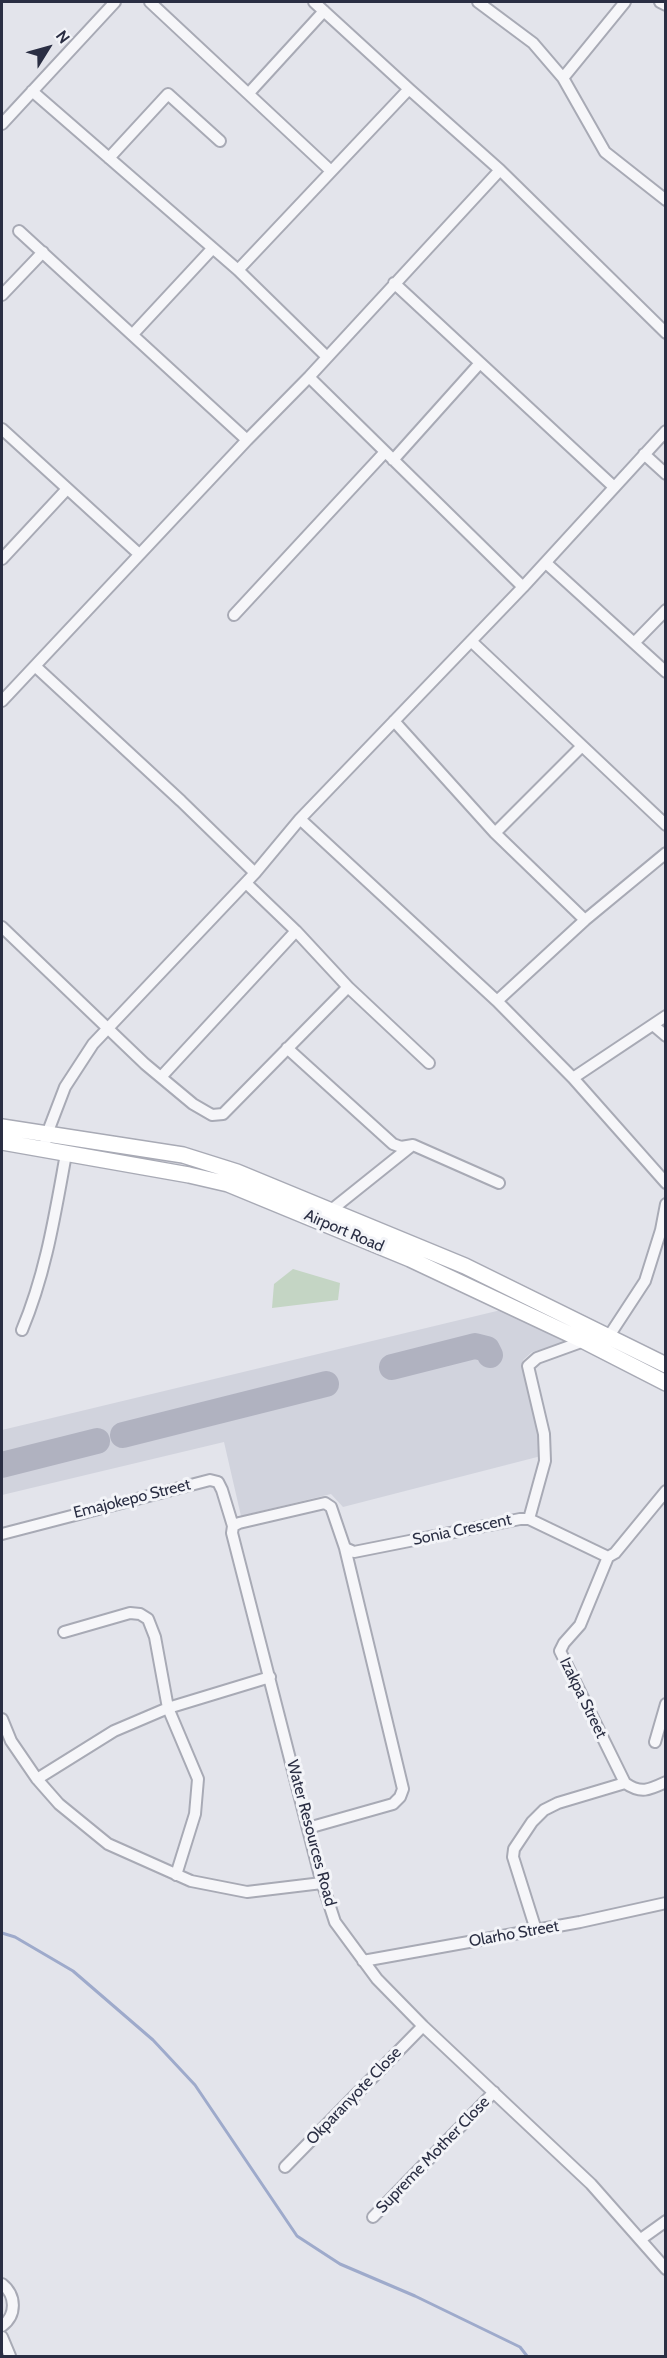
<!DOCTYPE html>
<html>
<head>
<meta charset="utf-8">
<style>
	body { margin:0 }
	#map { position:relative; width:667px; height:2358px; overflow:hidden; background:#e3e4eb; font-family:Cabin,sans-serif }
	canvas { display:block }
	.frame { position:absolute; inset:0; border:3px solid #2a2e43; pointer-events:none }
	.north { position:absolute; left:18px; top:18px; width:60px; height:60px; -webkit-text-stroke:4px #f3f4f8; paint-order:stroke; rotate:53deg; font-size:16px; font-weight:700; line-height:24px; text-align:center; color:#2a2e43 }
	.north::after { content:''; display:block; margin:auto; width:21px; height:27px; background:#2a2e43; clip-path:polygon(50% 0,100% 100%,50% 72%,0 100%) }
</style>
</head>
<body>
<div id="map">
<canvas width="667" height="2358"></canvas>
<div class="frame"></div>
<div class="north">N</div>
</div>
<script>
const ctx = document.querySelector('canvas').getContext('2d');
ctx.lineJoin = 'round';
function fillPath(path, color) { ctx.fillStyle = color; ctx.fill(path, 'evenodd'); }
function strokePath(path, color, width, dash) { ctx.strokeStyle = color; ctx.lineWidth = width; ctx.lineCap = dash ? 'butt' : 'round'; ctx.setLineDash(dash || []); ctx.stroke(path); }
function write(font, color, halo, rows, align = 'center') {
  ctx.font = font + ' Cabin,sans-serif'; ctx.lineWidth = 6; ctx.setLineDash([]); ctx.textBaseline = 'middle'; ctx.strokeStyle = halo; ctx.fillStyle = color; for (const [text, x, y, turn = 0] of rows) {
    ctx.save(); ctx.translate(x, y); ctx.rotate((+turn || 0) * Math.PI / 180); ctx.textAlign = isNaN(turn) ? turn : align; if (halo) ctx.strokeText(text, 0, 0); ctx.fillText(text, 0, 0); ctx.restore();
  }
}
fillPath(new Path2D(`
	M501,1310L567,1343L532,1352L523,1360L545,1455L343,1507L331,1494L241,1516L224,1442L2,1495V1430Z`), '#d1d3dd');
fillPath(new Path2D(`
	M293,1269L340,1283L338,1300L272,1308L274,1284Z`), '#c4d5c4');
strokePath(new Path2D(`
	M2,1933L15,1937L73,1971L153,2040L195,2085L297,2236L340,2264L415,2296L520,2347L527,2356`), '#9eaacb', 3);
strokePath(new Path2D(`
	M392,1367L475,1346L487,1349L490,1355
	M123,1435L326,1384
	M2,1465L97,1441`), '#b0b2c0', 26);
const minor = new Path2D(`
	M150,2L331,171
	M314,2L409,89L500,170L666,333
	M478,2L533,43L563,78L605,152L666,200
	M660,2L666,5
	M563,78L625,2
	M32,91L238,270L327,357
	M249,93L324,11
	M2,124L115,2
	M109,158L168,94L220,141
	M19,231L247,440
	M238,270L409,89
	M394,283L614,487
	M2,295L43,252
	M133,334L212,249
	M309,377L523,587
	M2,429L139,554
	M644,454L666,474
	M393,460L480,363
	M2,559L67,489
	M546,563L666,672
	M234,615L385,452
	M471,641L666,825
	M634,643L666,610
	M35,666L181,801L255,873
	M2,701L247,440L309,377L500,170
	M394,721L495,833L585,920
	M300,819L497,1001
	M495,833L582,746
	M666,853L585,920L497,1001L573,1078L666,1183
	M2,927L145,1064L193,1104L212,1115L223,1114L348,987L296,931L246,883
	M348,987L429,1063
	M653,1025L666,1036
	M287,1048L393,1144L401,1147L413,1145L499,1183
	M161,1077L296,931
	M573,1078L666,1016
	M44,1149L47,1134L65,1087L93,1044L255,873L300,819L523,587L666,431
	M330,1211L410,1147
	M22,1330C46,1273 55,1214 66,1154
	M609,1336L645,1281L661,1230L666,1204
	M666,1491L615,1553L608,1557L580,1625L564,1643L560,1651L625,1783C641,1794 649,1790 666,1782
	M529,1519L545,1461L544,1434L528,1366L537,1358L584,1341
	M2,1534L210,1480L218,1482L222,1490L233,1526
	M345,1548L354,1552L520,1519H529L608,1557
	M64,1632L130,1613L140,1614L148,1619L155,1637L168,1708L198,1779L195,1814L176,1875
	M2,1719L11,1741L37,1779L59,1804L108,1844L191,1881L247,1892L322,1883
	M655,1742L666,1704
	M37,1779L114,1731L168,1708L270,1677
	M308,1828L393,1804L400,1797L403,1789L345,1548L331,1507L325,1503L239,1523L233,1526L232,1533L320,1876L335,1922L377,1979L423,2026L591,2184L666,2269
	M536,1930L513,1857L514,1849L532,1822L544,1810L558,1803L625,1783
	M363,1961L580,1922L666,1903
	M285,2167L423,2026
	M373,2217L494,2092
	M641,2239L666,2221
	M2,2284C16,2295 17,2315 2,2326
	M2,2337L10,2356`);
const secondary = new Path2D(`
	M2,1127L183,1155L237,1172L465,1266L666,1365
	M2,1142L189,1175L228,1184L410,1259L584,1341L666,1383`);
strokePath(minor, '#a8aab5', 14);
strokePath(secondary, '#a8aab5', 18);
strokePath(minor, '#f6f6f9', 10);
strokePath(secondary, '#fff', 15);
write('16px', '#2a2e43', '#f3f4f8', [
	["Airport Road",344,1231,23],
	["Emajokepo Street",132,1499,-14],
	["Sonia Crescent",462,1530,-12],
	["Izakpa Street",583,1698,64],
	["Water Resources Road",311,1833,75],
	["Olarho Street",514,1934,-10],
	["Okparanyote Close",354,2096,-46],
	["Supreme Mother Close",433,2155,-46]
]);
</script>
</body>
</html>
